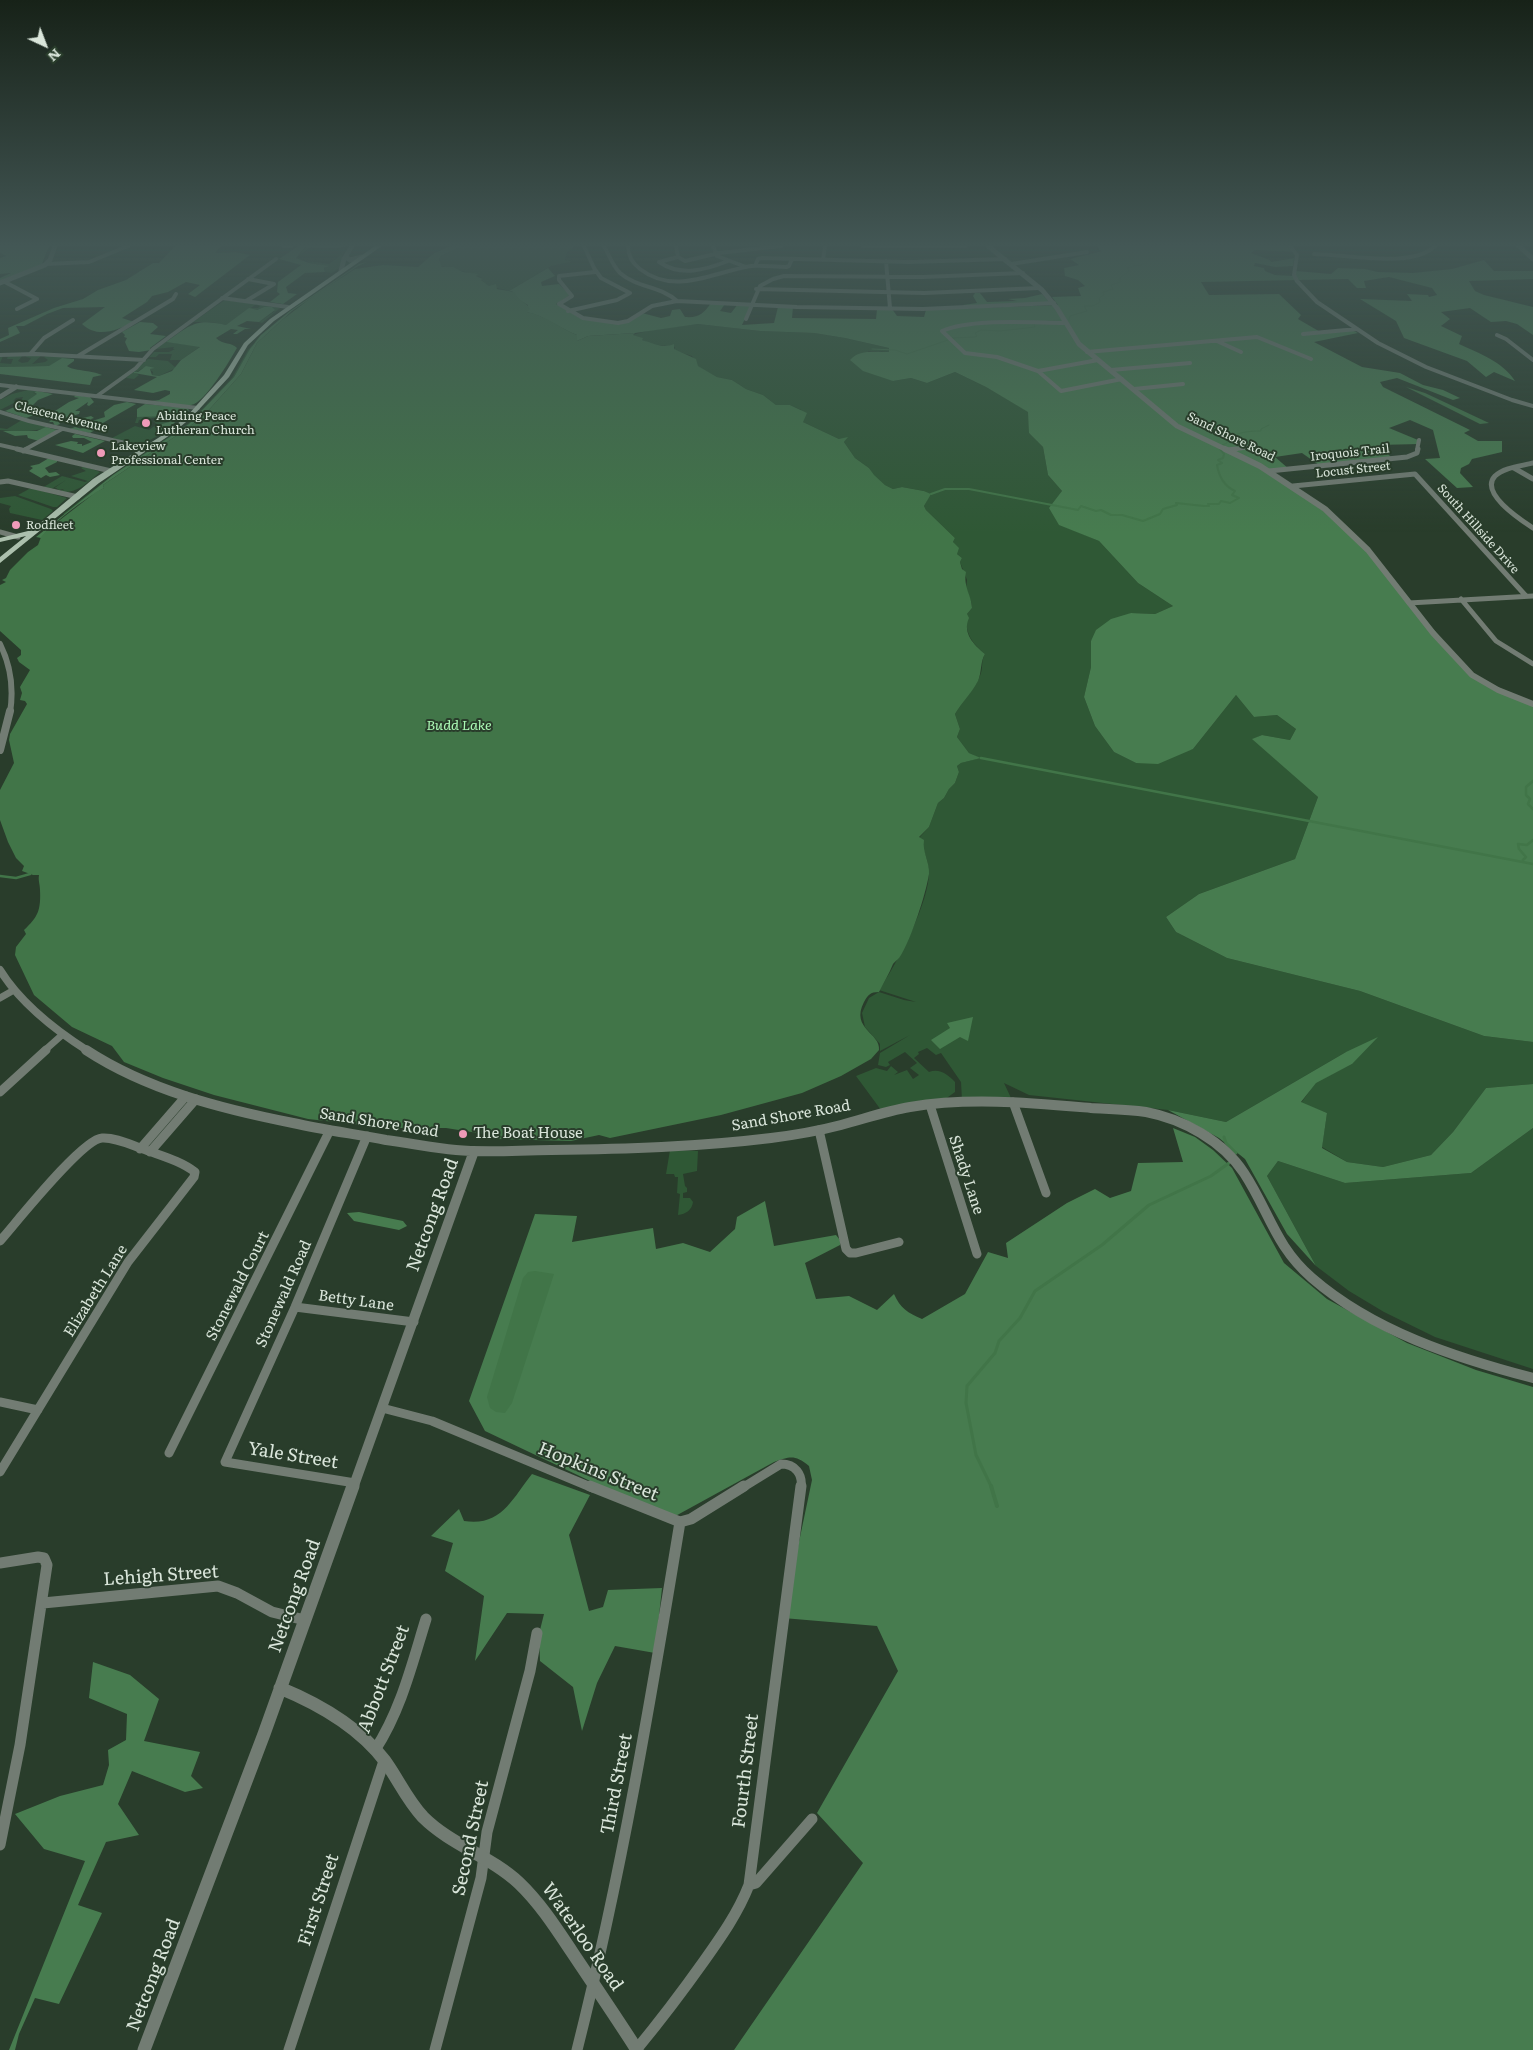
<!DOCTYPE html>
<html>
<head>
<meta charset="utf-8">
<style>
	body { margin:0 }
	#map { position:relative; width:1533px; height:2050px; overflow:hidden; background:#293d2b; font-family:Literata,serif }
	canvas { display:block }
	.north { position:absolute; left:20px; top:20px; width:50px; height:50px; -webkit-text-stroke:4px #293d2b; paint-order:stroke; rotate:137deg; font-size:14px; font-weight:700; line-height:20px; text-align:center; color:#d9e5da }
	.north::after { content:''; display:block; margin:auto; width:18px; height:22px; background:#d9e5da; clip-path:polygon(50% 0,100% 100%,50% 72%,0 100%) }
</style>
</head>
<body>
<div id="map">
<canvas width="1533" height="2050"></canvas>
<div class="north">N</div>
</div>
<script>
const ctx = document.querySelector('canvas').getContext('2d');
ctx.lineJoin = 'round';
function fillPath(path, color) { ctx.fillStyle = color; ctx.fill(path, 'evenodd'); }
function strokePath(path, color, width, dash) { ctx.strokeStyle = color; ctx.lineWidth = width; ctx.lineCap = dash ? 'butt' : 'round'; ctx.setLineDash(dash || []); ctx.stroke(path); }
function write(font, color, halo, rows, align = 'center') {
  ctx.font = font + ' Literata,serif'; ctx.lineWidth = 4; ctx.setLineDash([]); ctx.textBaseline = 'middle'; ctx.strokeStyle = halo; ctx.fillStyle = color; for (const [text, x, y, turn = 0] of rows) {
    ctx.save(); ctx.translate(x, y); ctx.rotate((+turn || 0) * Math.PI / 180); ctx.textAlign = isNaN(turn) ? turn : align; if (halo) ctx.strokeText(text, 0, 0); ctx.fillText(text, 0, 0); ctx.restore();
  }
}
fillPath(new Path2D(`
	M308,246L336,248L311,247L297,257L306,261L329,264L342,254L338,252L343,253L341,267L332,273L325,272L324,268L326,267C316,263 305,262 296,257Z
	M462,246H574L567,253L565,260L571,261L570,262L551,266L509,291L489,286L481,280L482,278L473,274L441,266L439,259L441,256Z
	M359,263L295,307L254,343L234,377L189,424L113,475L65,514H63L114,474L189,423L232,378L248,350L259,337L301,302Z
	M225,300L256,304L251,308H258L260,306L256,305L259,304L280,308L262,323L259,322L275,311L264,307L257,310H252L226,325L211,322H193Z
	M698,324L760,331L814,333L845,338L889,348V352L868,351L893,381L911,378L927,383L955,372L986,387L1029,412V433L1043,447L1048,475L1062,491L1059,524L1099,541L1138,583L1173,606L1155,614L1131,613L1091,641V667L1084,697L1095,726L1114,752L1136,763L1193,749L1236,695L1254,717L1277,715L1296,729L1290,740L1262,735L1253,739L1318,797L1295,859L1199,894L1166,917L1176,932L1227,958L1360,991L1484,1036L1533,1042V1084L1486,1088L1453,1132L1431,1155L1383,1167L1347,1162L1322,1147L1327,1113L1301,1103L1316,1082L1352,1064L1346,1052L1226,1122L1168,1110L1029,1095L1004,1083L1011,1098L962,1100L961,1082L941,1053L936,1055L927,1048L918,1052L919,1054L914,1058L929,1072C940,1068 948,1075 955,1082V1092L944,1100L881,1110L856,1076L876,1068L887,1071L891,1066L898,1072L894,1075L907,1070L913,1079L919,1075L910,1068L917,1063L905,1052L888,1062L890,1065L886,1067L878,1065L880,1053L910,1035L880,1051V1044L865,1027L862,1013L869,998L879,992L904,1000L916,1002L879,990C896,965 930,902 929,871C928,859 923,849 919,838L929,827L938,803L944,798L949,789L955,783L959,772L957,766L961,763L980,758L969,753L957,737L960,729L955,714C963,700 976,689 981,673C983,666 981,661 985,654C972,643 964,633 967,614L972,608V604L966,588L967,580L960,562L962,558L957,554L953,542L955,538L926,510L924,506L930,494L924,491L902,487L893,489L885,485L873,475L869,468L855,458L844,442L846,439H839L803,422L801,410L790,405H776L763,395L746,389L732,380L717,377L697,366L692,356L676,351L674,349L675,347L650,344L642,340V338L632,335L651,330Z
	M165,342L201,346L181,360H170L172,354H159L156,357H149L154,352H169L175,349H173L174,347L156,349Z
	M27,354L42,355L32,364L45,362L48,360L44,357L47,355L76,357L62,358L50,366L0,367V356H3L0,363L11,364L13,359H7L8,356L23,355L18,361L22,363L28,362L31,358L26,357Z
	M148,359L168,361L176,368L159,376L152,375L153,372L149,369L155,368H143L135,373L139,375L134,379L126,378Z
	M18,388L37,391L33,393L38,394L24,403L22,399L23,397L16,398L13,401L16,402L0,410V400L12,394L28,390H17Z
	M150,416H170L169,422L159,429L165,431C144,445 138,447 112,438L135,426L149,430L157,424L153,421L160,420V417L139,420L138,423H135L137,417Z
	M22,420L51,428L22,432L0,430V428L7,429Z
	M84,466L100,472C87,483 77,494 59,492L64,489L59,490L56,488L53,489L66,480L50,490L42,488L62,476L85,482L88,481L71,476L86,471L81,468Z
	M31,488L67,498L57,507H53L18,495Z
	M15,496L51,509L53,511L42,520L10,513L9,509L11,506L0,503V498Z
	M1533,1128V1369L1435,1337L1384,1312L1349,1291L1316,1266L1267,1176L1278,1161L1345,1183L1471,1173Z
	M670,1150L698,1151L697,1171L683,1174L685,1186L687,1188V1192L683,1193V1198H690L693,1202C692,1210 686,1214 678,1215L680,1194L677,1193L678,1177H675L674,1174H666Z`), '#2f5835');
fillPath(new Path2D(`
	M0,246H49L42,264L0,281V278L11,273L0,274V258L6,256L0,253Z
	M175,246H221L215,253L236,252L250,255L195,297L188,294L200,285L186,282L168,292L152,296L147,302L122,318L134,322C117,330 98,339 82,324L105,307L63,308L47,314L24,326H16L20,333L0,342V339L9,335L8,328L54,308L83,299L98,290L126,280L153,263H159Z
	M298,246H349L336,248L305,247L296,258L309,263L329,266L324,268L325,272L305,273L286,287L288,293L297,294L283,304L270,302L280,294L277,292L278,282L301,265L279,259Z
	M1098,246H1287L1294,252L1255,250L1251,253L1270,260L1271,262L1294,258L1293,266L1275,267L1255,263L1254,266L1264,268L1265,271L1275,275L1294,276L1296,271L1331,274L1338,268L1365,269L1378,272L1413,273L1452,269L1484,260L1494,271H1533V279L1469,281L1475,291L1484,295L1533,307V335L1517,324L1506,321L1491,322L1470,308L1441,312L1450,319L1441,326L1462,336L1459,344C1479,353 1503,362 1515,381L1494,372L1486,377L1467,361L1404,338L1396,321L1360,299L1412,301L1407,294L1428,295L1429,297L1437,295L1432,288L1389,277L1364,281L1366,288H1357L1348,279L1201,282L1209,295L1279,294L1301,315L1298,319L1322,333L1350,329L1358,333L1314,342L1362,367L1400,373L1423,385L1443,390L1460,398L1453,400L1397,378L1380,382L1383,387L1470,430L1464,433L1478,441H1502V452L1472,459L1469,464L1461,468L1460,473L1473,487L1457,488L1425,459L1440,458L1433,430L1410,420L1389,428L1418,440V444L1379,445L1392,458L1319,465L1302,453L1275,457L1289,469L1271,472L1349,530L1474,677L1533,704V1042L1484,1036L1360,991L1227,958L1176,932L1166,917L1199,894L1295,859L1318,797L1252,739L1262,735L1290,740L1296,729L1277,715L1254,717L1236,695L1193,749L1158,764L1136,763L1114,752L1095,726L1084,697L1091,667V641L1096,630L1111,619L1131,613L1155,614L1173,606L1138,583L1099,541L1059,525L1049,508L1062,491L1048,475L1043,447L1029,433L1028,412L986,387L955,372L927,383L911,378L893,381L863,371L850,360C859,349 876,352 889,352V348L845,338L814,333L760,331L698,324L635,333L588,336L577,341V335C559,328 545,316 526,312L528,305L519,300L512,291H509L548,268L555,276L541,282L542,286L559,284L570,295L556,304L580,318L620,324L642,313L661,318L670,316L672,310L680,309L685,317C699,318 703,314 711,303L725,304L720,311L731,313L738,304L751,306L742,325L774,323L778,307H793L792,318L876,319L877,309H892L897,316L924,317L926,310L1058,305L1052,297L1081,296L1078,288L1085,286L1078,280L1065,276L1064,268L1079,265L1070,259L1102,251L1099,250Z
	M367,262L358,266L292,311L257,343L241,374L207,412L188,428L103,485L104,488C82,501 58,518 41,538L36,537L113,475L189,424L234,377L250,349L261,335L290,311L359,264Z
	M975,293H980L987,302L1017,301L1008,299L1025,298L1042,294L1049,302L965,308L963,305L977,303L973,296Z
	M264,307H272L275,310L259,322L247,321L237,326L251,329H245L237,334H233L238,330L231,329L216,338C223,345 232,342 237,348C230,360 205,403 191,405C179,407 163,402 151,401L159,400L170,394V391L165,390L153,393L134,390L157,377L134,373V372H138L146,366L155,368L150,369L152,375L159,376L172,371L181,360L200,347L166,342C191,325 195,318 226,325L249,308L257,310Z
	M140,322L153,323L158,327L150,334L166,336L150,348L151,350L139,352L129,351L125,342L127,338L124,337L125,335L122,332Z
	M62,358L74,359V361L67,366C72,371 92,370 102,375L93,377L90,385L0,374V367L49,366Z
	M37,391L53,394L38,400L31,407L41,412L51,411L52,412L39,413L26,418L5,411L24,403L37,394L34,392Z
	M76,395L90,397L94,402L89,406L87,405L88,402L75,411H80L79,414L58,420L60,424L55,426L53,422H49L58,413L55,411L69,402L79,398L74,397Z
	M127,402L136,404L94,428L95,430L90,433L70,429L75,427L82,429L81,428L84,426L80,424L81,421L67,422L91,416L94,418L91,419L92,421L105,417L104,412L114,405Z
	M145,404L187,408L189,410L165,431L158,429L162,424L169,422V416L137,417V409Z
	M46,427L57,430L39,441L28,438L27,435L15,436L3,431H37Z
	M75,434L105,441L83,453L55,445L71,441L78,442L77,444H82V446L92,442L84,438H73L72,436Z
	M49,458L57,459V462L45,468L49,473L56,472L60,475L50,477L46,475L41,478L29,471L33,468L30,466L39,464Z
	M973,1017L968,1041L960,1037L940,1049L931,1040L950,1028L947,1023Z
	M1378,1037L1352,1064L1316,1083L1301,1102L1327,1113L1322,1148L1347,1162L1383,1167L1431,1155L1453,1132L1486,1088L1533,1084V1128L1471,1173L1345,1183L1278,1161L1267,1176L1316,1266L1287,1234L1245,1159L1219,1138L1168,1110L1226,1122L1346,1052Z
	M1173,1128L1195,1137L1213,1150L1232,1168L1284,1263L1327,1299L1407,1343L1476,1370L1533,1387V2050H734L863,1863L817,1813L898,1671L877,1626L783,1618L812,1480L809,1466C795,1455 791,1456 774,1462L670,1519L485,1431L469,1401L535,1214L577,1216L572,1242L653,1228L656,1249L683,1243L710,1252L735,1229L737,1217L765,1201L774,1246L836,1235L840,1240V1245L805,1263L816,1299L849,1296L877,1310L894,1294C900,1308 908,1313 922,1319L965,1294L988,1252L1008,1258L1006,1243L1067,1203L1095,1189L1110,1198L1131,1191L1138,1163L1183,1162Z
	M359,1212L403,1221L407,1226L399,1230L354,1221L347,1213Z
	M532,1474L590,1495L569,1535L589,1611L603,1607L608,1590L662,1588L655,1653L615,1646L597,1683L582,1731L573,1687L540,1661L539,1634L544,1614L507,1613L475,1661L484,1596L445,1571L453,1543L431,1536L459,1509L464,1521C501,1527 512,1499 532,1474Z
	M93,1662L130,1675L159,1699L144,1741L200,1752L191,1776L203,1788L185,1792L132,1771L118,1804L139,1835L106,1842L78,1905L102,1913L59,2004L35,1998L19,2034L15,2050H9L85,1861L44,1849L15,1814L60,1796L103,1785L109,1765L108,1750L126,1740L127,1714L89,1698Z`), '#477c4f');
fillPath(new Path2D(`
	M451,246H462L441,256L439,259L442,267H453L463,272L478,274L476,276L483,279L481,280L489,286L496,284L497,289L515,292C516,300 526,301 530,309L527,312C545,315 560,328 577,335V341L588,336L635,333L633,335L643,338L642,340C653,343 662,349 674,344V349L696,359L698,366L717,377L732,380L746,389L763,395L776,405H790L807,413L803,422L839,439L848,437L844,442L855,458L869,468L874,475L885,485L893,489L902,487L924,491L931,494L924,506L926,510L955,538L953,542L959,548L957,554L962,558L960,562L962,569L966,572C963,587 972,596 972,608L967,614L969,618C962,633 974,645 985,654C980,662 982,672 978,681C972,693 962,702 955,714L960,729L957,737L969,753L981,758L961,763L957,766L959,772L955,783L949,789L944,798L938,803L929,827L919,837L924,840C922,852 930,862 929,874C926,894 911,939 901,955C899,959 895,961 893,964C889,974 884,982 879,992C870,992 868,995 864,1002C850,1029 881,1033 879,1050L871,1059L841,1076L802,1093L721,1115L610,1138L599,1135L571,1141L495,1139L484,1134L446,1128H388L308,1119L214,1095L163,1078L124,1062L112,1046L72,1027L34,995L15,955L16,947L26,934L24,930C38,917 41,910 40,890C40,884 38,881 39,875H33L22,871L24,866L16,858L8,842L0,820V790L14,763L9,740L10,734L27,704L25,701L20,700L22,693L20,687L30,670L19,662L17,658L21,655V650L0,631V585L6,582L2,580L6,578L10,570L28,552L38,545L41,537L47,530L96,492L104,488L103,485L188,428L207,412L241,374L257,343L282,320L316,294L355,269L383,265L418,267L434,253Z
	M1406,387L1425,393L1489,423L1480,424Z
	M535,1271L554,1274L512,1403L505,1413L496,1412L490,1408L487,1397L523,1278L528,1272Z`), '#417548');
strokePath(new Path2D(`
	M1135,266L1145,264L1151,257L1148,254L1149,247L1158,246
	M1069,320L1070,316L1087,311L1084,306H1093L1100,302L1099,298L1104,295L1103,292L1113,289L1111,285L1120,282V278L1129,271L1127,268L1135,266L1129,257L1135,249L1132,246
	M1047,321L1060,320
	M954,339L952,338L975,337L977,336L975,333L981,330L1000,331L1035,327L1034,324
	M872,349L895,350L907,354L948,340
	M1222,445L1227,443V439C1239,432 1248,431 1261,431V429L1269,425`), '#417548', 1);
strokePath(new Path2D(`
	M931,494L945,489H969L1078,510L1081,506L1096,511L1101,510L1111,515H1122L1143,521L1160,514L1163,509L1177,505L1176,503L1204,506H1209L1208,504H1219L1221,501L1230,503L1239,498L1232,495L1235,491C1224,486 1219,477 1217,465L1222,463L1218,460L1223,458L1224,454L1220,449`), '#417548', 2);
strokePath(new Path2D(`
	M981,758L1533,864
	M1533,781L1526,787V795L1530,799L1528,804L1533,809
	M1523,860L1526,857L1519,849L1518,844L1527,845L1533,840
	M0,876L16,878L30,874`), '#417548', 2.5);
strokePath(new Path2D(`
	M1224,1137L1226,1143L1236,1153
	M992,1488L976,1455L966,1403L967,1386L995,1353L999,1341L1020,1318L1035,1291L1102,1245L1149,1205L1211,1176L1229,1163`), '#417548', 3);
strokePath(new Path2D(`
	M991,1486L997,1506`), '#417548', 4);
strokePath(new Path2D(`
	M284,246H291
	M604,246C609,255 613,266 620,273C637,288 661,286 677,301
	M628,246C628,256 632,263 640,269C675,296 713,272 751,266C763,265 774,267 786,267L789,266L792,259
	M676,246L678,257L685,261L719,253L781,246
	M713,246L717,256L746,267
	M863,246H966
	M1290,246L1297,255L1294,275L1297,281L1317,302L1378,343L1426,367L1512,400L1533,406
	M1314,254C1345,254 1412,269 1435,246
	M678,257L659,262C681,277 705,270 728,261
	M823,260L825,246
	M886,261L890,308
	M46,264L89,262L128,246
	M1011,264L1087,252
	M755,266L758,259L762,258L909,262L1005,259
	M595,272L559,276V280L572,296L559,304L583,318L618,323L628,321L652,306L677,301L797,307L923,309L1054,303
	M3,281L37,299
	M756,289L924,293L1039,288
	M222,298L288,307
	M246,301L274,284L248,279
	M17,309L37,299
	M568,311L617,300L630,293L601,278L594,268L584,246
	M746,319L760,286L773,279L784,276L923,277L1023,273
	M1066,323C1032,323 973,318 942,331L965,353L997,357L1038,371L1061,391L1122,379
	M1303,334L1357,329
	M1497,335L1506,339L1533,360
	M1219,342L1241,352
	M1087,352L1257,337L1311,359
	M31,353L44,338L73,320
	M0,355L36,354L144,360
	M78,356L173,299L176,294
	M1111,370L1190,363
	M1038,371L1098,360
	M0,385L198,408
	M1134,389L1183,384
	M97,396L136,368L153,349L276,259
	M0,412L29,421L147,448
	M0,445L22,450
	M24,450L62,429
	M1228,450L1251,447
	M1417,450L1419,440`), '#727c73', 4);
strokePath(new Path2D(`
	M17,449L111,471
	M1228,450L1236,449
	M23,451L27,449
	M1533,463C1522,466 1504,467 1495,476C1479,493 1521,520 1533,528
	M1514,468L1533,479
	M1269,471L1407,457L1417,453L1418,449
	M0,482L8,481L78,497
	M1293,486L1415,474L1526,596
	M0,532L18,537
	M1461,599L1496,641L1533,664
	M1409,603L1533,596`), '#727c73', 5);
strokePath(new Path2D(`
	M0,998L14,990
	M44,1051L62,1035`), '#727c73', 7);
strokePath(new Path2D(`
	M0,1092L46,1050
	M1013,1102L1046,1193
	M930,1105L977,1254
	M819,1130L846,1249L850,1253H856L899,1242
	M140,1149L186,1096
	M150,1152L196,1099
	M0,1241C16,1223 82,1139 102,1138C116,1137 133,1146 146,1150C162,1156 181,1161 195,1172L194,1177L128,1262L0,1472
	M295,1307L414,1322
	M0,1402L38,1410
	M382,1408L432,1421L593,1488
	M169,1453L330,1130
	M355,1483L225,1462L295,1307L367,1136
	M742,1488L781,1464C795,1464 803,1474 801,1488`), '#727c73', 9);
strokePath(new Path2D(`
	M590,1486L680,1522L691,1519L744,1486
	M0,1563L38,1557L44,1558L47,1565L20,1745L0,1845
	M43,1603L218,1586L237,1593L272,1612L305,1620
	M375,1750C401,1710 412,1664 426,1619
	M749,1885L756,1883L812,1819
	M289,2050L384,1761
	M435,2050L481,1878L487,1832L530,1671L537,1633
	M577,2050C621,1876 651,1699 680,1522
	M636,2050C660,2021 682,1992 704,1961C721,1937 738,1913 749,1885L801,1486`), '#727c73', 11);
strokePath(new Path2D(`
	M988,246L1042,290L1057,308L1079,344L1177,426L1227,450
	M1519,246L1533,259
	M346,257L350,260L362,257
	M341,271L344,259L352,246
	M0,283L45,265L50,260L55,246
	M0,397L16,387`), '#727c73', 5);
strokePath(new Path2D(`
	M1225,449L1260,466L1325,509L1368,550L1433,633L1472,675L1498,690L1533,704
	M0,644C11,666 14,688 10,713`), '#727c73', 6);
strokePath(new Path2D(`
	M0,750L10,711
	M0,970C21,1004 55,1030 88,1051`), '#727c73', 8);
strokePath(new Path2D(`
	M86,1050C147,1090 222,1109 293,1123C324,1130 355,1134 386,1140C410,1143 433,1148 456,1150C488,1153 520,1150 551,1150C625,1149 698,1147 771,1138C795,1135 818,1131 841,1125C864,1119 886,1111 910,1107C969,1097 1032,1103 1091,1108C1109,1109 1128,1109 1146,1112C1183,1119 1223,1141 1244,1173C1269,1211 1275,1246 1312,1278C1373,1331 1456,1358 1533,1378
	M353,1488L474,1151`), '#727c73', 10);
strokePath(new Path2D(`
	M280,1688C319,1704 359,1727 385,1761C398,1779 407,1800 423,1817C451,1845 490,1856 519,1883C540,1903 556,1928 572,1952C594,1985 616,2017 637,2050
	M144,2050L264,1734L353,1486`), '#727c73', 13);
fillPath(new Path2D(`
	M375,246H382L274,321L248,345L229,377L191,418L170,435L99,483L0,563V557L26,536L0,542V538L32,530L93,479L166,433L187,416L224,375L244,343L270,319Z`), '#acc0ad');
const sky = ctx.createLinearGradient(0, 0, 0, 533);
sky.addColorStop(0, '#172218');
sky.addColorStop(0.46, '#435755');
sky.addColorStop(1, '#43575500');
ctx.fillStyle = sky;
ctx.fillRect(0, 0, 1533, 533);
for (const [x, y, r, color] of [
	[146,423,5,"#ef9ab8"],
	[101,453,5,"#ef9ab8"],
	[16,525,5,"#ef9ab8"],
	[463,1134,5,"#ef9ab8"]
]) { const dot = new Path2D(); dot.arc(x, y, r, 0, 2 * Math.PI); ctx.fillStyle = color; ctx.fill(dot); strokePath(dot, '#293d2b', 2); }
write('12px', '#d9e5da', '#293d2b', [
	["Abiding Peace",156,416],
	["Lutheran Church",156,430],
	["Lakeview",111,446],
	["Professional Center",111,460],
	["Rodfleet",26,525]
], 'left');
write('12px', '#d9e5da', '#293d2b', [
	["Cleacene Avenue",61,417,14],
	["Sand Shore Road",1231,437,26],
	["Iroquois Trail",1350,453,-6],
	["Locust Street",1353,470,-6],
	["South Hillside Drive",1478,529,48]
]);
write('italic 14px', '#abf9b5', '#293d2b', [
	["Budd Lake",459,726]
]);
write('15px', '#d9e5da', '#293d2b', [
	["Sand Shore Road",791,1116,-10],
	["Sand Shore Road",379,1123,9],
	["Shady Lane",966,1175,72],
	["Stonewald Court",238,1286,-63],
	["Elizabeth Lane",96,1291,-58],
	["Stonewald Road",284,1294,-66],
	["Betty Lane",356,1301,8]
]);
write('15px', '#d9e5da', '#293d2b', [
	["The Boat House",473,1134]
], 'left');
write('18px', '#d9e5da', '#293d2b', [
	["Netcong Road",433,1215,-70],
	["Yale Street",293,1456,9],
	["Hopkins Street",598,1472,22],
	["Lehigh Street",161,1576,-4],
	["Netcong Road",295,1596,-70],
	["Abbott Street",384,1679,-69],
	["Fourth Street",746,1771,-83],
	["Third Street",617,1784,-79],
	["Second Street",471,1838,-78],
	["First Street",319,1900,-72],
	["Waterloo Road",582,1937,55],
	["Netcong Road",154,1975,-69]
]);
</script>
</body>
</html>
